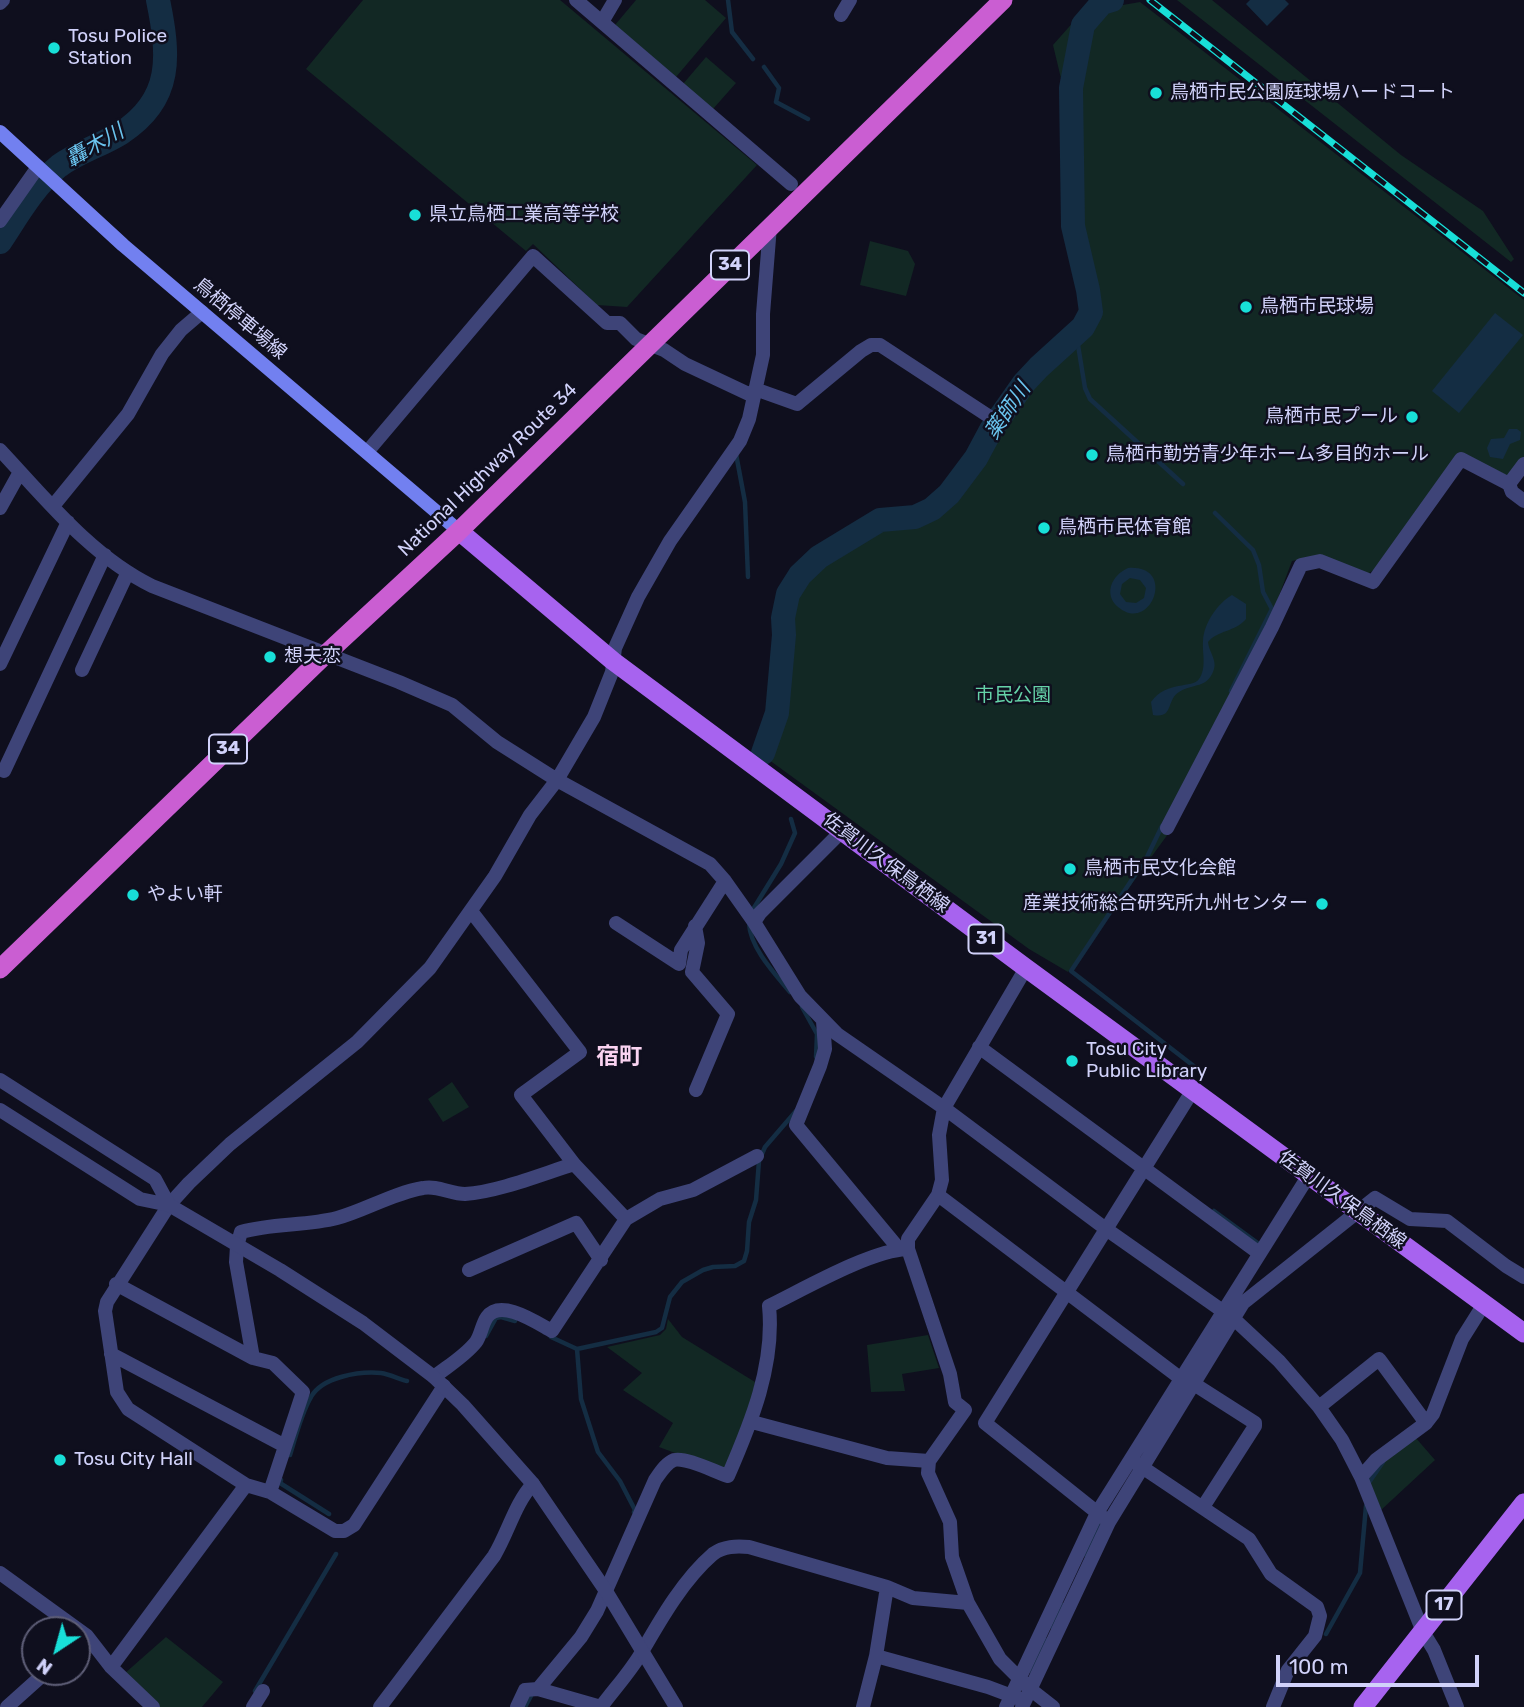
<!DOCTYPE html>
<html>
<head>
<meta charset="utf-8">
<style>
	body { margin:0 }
	#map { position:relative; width:1524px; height:1707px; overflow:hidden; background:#0f0f1e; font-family:Rubik,sans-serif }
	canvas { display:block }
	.north { position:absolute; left:21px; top:1616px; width:70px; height:70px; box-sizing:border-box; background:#0f0f1e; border:2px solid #5d5d76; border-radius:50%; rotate:216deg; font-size:19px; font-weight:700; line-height:28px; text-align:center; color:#d1d2fa }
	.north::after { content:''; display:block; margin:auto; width:24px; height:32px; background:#18dfd8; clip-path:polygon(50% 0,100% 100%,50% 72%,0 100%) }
	.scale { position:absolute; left:1276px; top:1655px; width:203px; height:32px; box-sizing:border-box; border:4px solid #d1d2fa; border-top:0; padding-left:9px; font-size:21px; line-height:24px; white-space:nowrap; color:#d1d2fa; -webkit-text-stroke:5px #0f0f1e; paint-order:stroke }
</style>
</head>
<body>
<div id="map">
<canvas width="1524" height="1707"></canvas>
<div class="north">N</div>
<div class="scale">100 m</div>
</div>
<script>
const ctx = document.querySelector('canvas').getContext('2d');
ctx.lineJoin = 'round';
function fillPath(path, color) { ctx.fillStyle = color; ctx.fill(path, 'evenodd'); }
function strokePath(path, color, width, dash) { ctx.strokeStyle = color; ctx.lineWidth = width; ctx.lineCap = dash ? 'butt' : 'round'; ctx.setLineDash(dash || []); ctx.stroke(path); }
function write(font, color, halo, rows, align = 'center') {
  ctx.font = font + ' Rubik,"Noto Sans JP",sans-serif'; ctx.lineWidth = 5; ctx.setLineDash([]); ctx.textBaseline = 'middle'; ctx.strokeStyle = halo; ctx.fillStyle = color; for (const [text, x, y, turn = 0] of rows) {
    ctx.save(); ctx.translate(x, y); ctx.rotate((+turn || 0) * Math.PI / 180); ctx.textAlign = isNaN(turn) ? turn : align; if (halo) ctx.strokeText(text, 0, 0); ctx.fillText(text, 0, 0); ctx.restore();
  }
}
fillPath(new Path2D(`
	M363,0H560L757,165L627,307L597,305L533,244L526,251L306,69Z
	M636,0H705L726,18L676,77L615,25Z
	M1177,0H1212L1401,155L1483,211L1514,259L1511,262Z
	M1140,2L1524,300V457L1510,477L1461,453L1378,568L1367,574L1319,555L1292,561L1268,625L1168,834L1068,972L1029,949L765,757L782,709L793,608L797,587L804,574L818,560L876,529L924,523L940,511L980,458L1018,398L1043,370L1089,327L1094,310L1080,219L1077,102L1089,28L1098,15L1117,6Z
	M1076,19L1064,91L1053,45Z
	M706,57L736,83L713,109L683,84Z
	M870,241L908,251L915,264L906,296L860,285Z
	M452,1082L469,1107L443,1122L428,1099Z
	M668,1319L682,1337L755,1382L751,1409L726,1472L659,1447L673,1423L623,1390L642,1373L607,1347L660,1335L666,1329Z
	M928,1335L939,1368L902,1374L905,1391L871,1392L867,1345Z
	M1415,1437L1435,1460L1380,1511L1368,1481L1384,1457Z
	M166,1637L223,1682L202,1707H160L124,1674Z`), '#122824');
fillPath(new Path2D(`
	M1250,0H1285L1289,4L1267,26L1246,4Z
	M1495,313L1523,335L1459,413L1432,391Z
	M1509,429H1517L1521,432L1520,440L1510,444L1503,459L1490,457L1487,448L1491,439L1504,438Z
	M1128,568C1178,564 1151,635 1118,607C1103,594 1112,575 1128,568ZM1130,578L1140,580L1146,588L1144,598L1136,603L1126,602L1120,594L1122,584Z
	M1232,595L1246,604V619C1235,632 1218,630 1208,642C1209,652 1217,660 1214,669C1208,689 1193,683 1179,692C1166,700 1174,719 1153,715L1151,702C1167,680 1192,689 1199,679C1207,668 1202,652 1203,641C1204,623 1217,604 1232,595Z`), '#142d43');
strokePath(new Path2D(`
	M728,0L732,32L753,59
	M764,67L779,88L776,102L808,119
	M1076,333L1085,388L1090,399L1183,484
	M736,454L745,502L748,577
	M1215,513L1253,550L1259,565L1263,592L1272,609L1231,691
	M1162,826L1147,857L1071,971L1195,1067
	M752,911L781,864L795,833L791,819
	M749,923C750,948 775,974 790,992
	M802,1007L817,1034L816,1057
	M1214,1211L1259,1244
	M486,1336L496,1318L501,1317L515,1321
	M551,1337L577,1349L656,1332L662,1328L670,1297L682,1282L703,1270L713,1267L735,1266L744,1261L747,1251L749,1222L756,1200L759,1161L765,1147L796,1111
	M577,1349L581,1399L598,1452L620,1481L635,1510L634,1512
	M290,1455C296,1436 301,1414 311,1397C322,1377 359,1371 381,1373C389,1374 399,1379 407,1381
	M281,1480L280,1483L329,1514
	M1370,1481L1383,1462
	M1086,1555L1099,1525
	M1052,1627L1062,1605
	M1326,1634L1360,1573L1366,1506
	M1031,1671L1046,1640
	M255,1691L336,1554
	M525,1707L531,1696`), '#142d43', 4.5);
strokePath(new Path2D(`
	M0,242C18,215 34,186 59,166C78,152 102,145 121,133C174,99 169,54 158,0
	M763,753L777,713L784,635L783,618L788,594L800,575L819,557L880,520L915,517L932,509L949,494L976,458L991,430L1024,383L1039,367L1083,327L1091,312L1088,290L1073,226L1071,88L1083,25L1102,3L1112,0`), '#142d43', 24);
strokePath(new Path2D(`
	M576,0L791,184
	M0,3L3,0
	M841,15L850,0
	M602,22L615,0
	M0,221L38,167
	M755,389L797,404L861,351L871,345H880L990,417
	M0,450C46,499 91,556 152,586L399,682L452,705L497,742L557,780L710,864L725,881L754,922L800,996L837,1034L944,1108L1106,1229L1234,1319L1279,1361L1319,1407L1342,1440L1361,1477L1423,1632L1434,1650L1457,1707
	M367,452L533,256L607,323H620L636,339L664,350L685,364L753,396
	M1509,484L1524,464
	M53,506L128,414L162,354L181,330L202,312
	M0,508L20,472
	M0,664L68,522
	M82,670L127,574
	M4,771L105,555
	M1167,828L1272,627L1301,565L1320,561L1373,582L1461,459L1509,484L1512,492L1524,501
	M754,922L760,913L842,831
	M616,923L679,964L681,950L725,881
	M695,926L698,943L692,972L728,1014L696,1090
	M1026,968L944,1108L939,1135L942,1180L938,1195L908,1239V1249L950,1374L955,1402L965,1410L929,1461L928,1473L950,1522L952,1557L968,1603L1000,1659L1030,1689L1053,1707
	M823,1021L825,1049L820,1066L796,1125L899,1249
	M979,1047L1259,1253
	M938,1195L1188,1384
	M626,1219L660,1199L693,1190L757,1156
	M469,1270L576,1223L601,1260
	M116,1284L253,1358L273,1363L303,1392L270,1492
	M111,1354L285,1446
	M253,1358L236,1262L237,1246L241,1232C272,1223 306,1226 337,1218C366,1210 393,1193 423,1188C437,1185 451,1194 465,1194C498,1192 542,1174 574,1164
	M434,1377C448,1366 465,1356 476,1342C481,1335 482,1324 487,1317C501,1298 537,1323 552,1331L626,1219L574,1164L521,1095L580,1052L471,911
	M1194,1384L1255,1423V1426L1203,1507
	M444,1386L354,1525L344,1531H335L270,1492L246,1485L128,1409L117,1392L105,1311L107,1302L169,1205L189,1183L230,1144L357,1042L430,968L495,876L530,815L557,780L594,717L612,672L615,648L638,597L670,541L740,441L749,419L763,355V314L770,226
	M1319,1407L1379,1359L1426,1423
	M752,1422L887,1458L929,1461
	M1136,1463L1249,1539L1271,1574L1317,1607L1320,1616L1315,1636L1288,1670L1273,1707
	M1361,1477L1376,1460L1426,1423L1433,1414L1462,1339L1484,1304
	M1104,1518L985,1423L1193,1090
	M0,1573L87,1636L111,1667L153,1707
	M876,1656L988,1687L1020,1699
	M111,1667L246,1485
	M538,1689L581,1637L597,1611L655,1480C660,1473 666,1463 674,1460C687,1457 715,1472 728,1476C751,1423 775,1365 769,1306C804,1289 871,1250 908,1249
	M7,1707L46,1672
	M253,1707L263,1691
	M380,1707L494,1556C508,1533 515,1503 533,1484
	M517,1707L525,1690L538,1689L601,1707C615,1688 632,1670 643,1650C662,1617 684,1579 713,1554C724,1546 736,1546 749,1547L887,1587
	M863,1707L876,1656L887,1587L913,1598L968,1603
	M1006,1707L1097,1513L1309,1175
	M1022,1707L1109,1522L1243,1303L1375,1198L1410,1219L1447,1221L1506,1266L1524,1277`), '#3e4478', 14);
strokePath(new Path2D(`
	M0,1080L155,1179L169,1205
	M0,1110L140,1199L169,1205L280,1270L363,1323L434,1377L463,1405L533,1484L606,1591L676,1707`), '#3e4478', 14);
strokePath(new Path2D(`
	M0,132L123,245L459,531`), '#7280f0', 14);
strokePath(new Path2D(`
	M459,531L613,661L1026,968L1524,1333
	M1363,1707L1524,1503`), '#a763ef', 19);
strokePath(new Path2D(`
	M0,969L326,654L459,531L1003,0`), '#ca5ed2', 19);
const rail = new Path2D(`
	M1150,0L1524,293`);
strokePath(rail, '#18dfd8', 7);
strokePath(rail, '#0f0f1e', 4.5, [13]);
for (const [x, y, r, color] of [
	[54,48,7,"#18dfd8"],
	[1156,93,7,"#18dfd8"],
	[415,215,7,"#18dfd8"],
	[1246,307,7,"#18dfd8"],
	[1412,417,7,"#18dfd8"],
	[1092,455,7,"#18dfd8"],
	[1044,528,7,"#18dfd8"],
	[270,657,7,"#18dfd8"],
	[1070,869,7,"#18dfd8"],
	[133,895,7,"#18dfd8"],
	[1322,904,7,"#18dfd8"],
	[1072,1061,7,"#18dfd8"],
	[60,1460,7,"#18dfd8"]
]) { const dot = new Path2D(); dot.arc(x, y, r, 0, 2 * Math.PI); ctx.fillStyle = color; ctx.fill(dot); strokePath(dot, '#0f0f1e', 2.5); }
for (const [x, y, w] of [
	[730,265,38],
	[228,749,38],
	[986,939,35],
	[1444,1605,35]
]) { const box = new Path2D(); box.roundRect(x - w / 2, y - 14.5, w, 29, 5); ctx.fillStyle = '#0f0f1e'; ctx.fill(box); strokePath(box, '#d1d2fa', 2); }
write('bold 18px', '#d1d2fa', null, [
	["34",730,265],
	["34",228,749],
	["31",986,939],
	["17",1444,1605]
]);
write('19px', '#d1d2fa', '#0f0f1e', [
	["Tosu Police",68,37],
	["Station",68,59],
	["鳥栖市民公園庭球場ハードコート",1170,93],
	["県立鳥栖工業高等学校",429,215],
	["鳥栖市民球場",1260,307],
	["鳥栖市民プール",1398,417,"right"],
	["鳥栖市勤労青少年ホーム多目的ホール",1106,455],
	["鳥栖市民体育館",1058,528],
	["想夫恋",284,657],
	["鳥栖市民文化会館",1084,869],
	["やよい軒",147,895],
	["産業技術総合研究所九州センター",1308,904,"right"],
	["Tosu City",1086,1050],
	["Public Library",1086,1072],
	["Tosu City Hall",74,1460]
], 'left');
write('19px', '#d1d2fa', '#0f0f1e', [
	["鳥栖停車場線",240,319,40],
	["National Highway Route 34",488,470,-44],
	["佐賀川久保鳥栖線",886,863,37],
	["佐賀川久保鳥栖線",1342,1200,36]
]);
write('19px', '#65d2a8', '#0f0f1e', [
	["市民公園",1013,696]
]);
write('italic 21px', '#6ac4ef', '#0f0f1e', [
	["轟木川",95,146,-30],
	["薬師川",1008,411,-56]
]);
write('bold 23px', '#fad3f1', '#0f0f1e', [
	["宿町",619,1057]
]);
</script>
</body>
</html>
